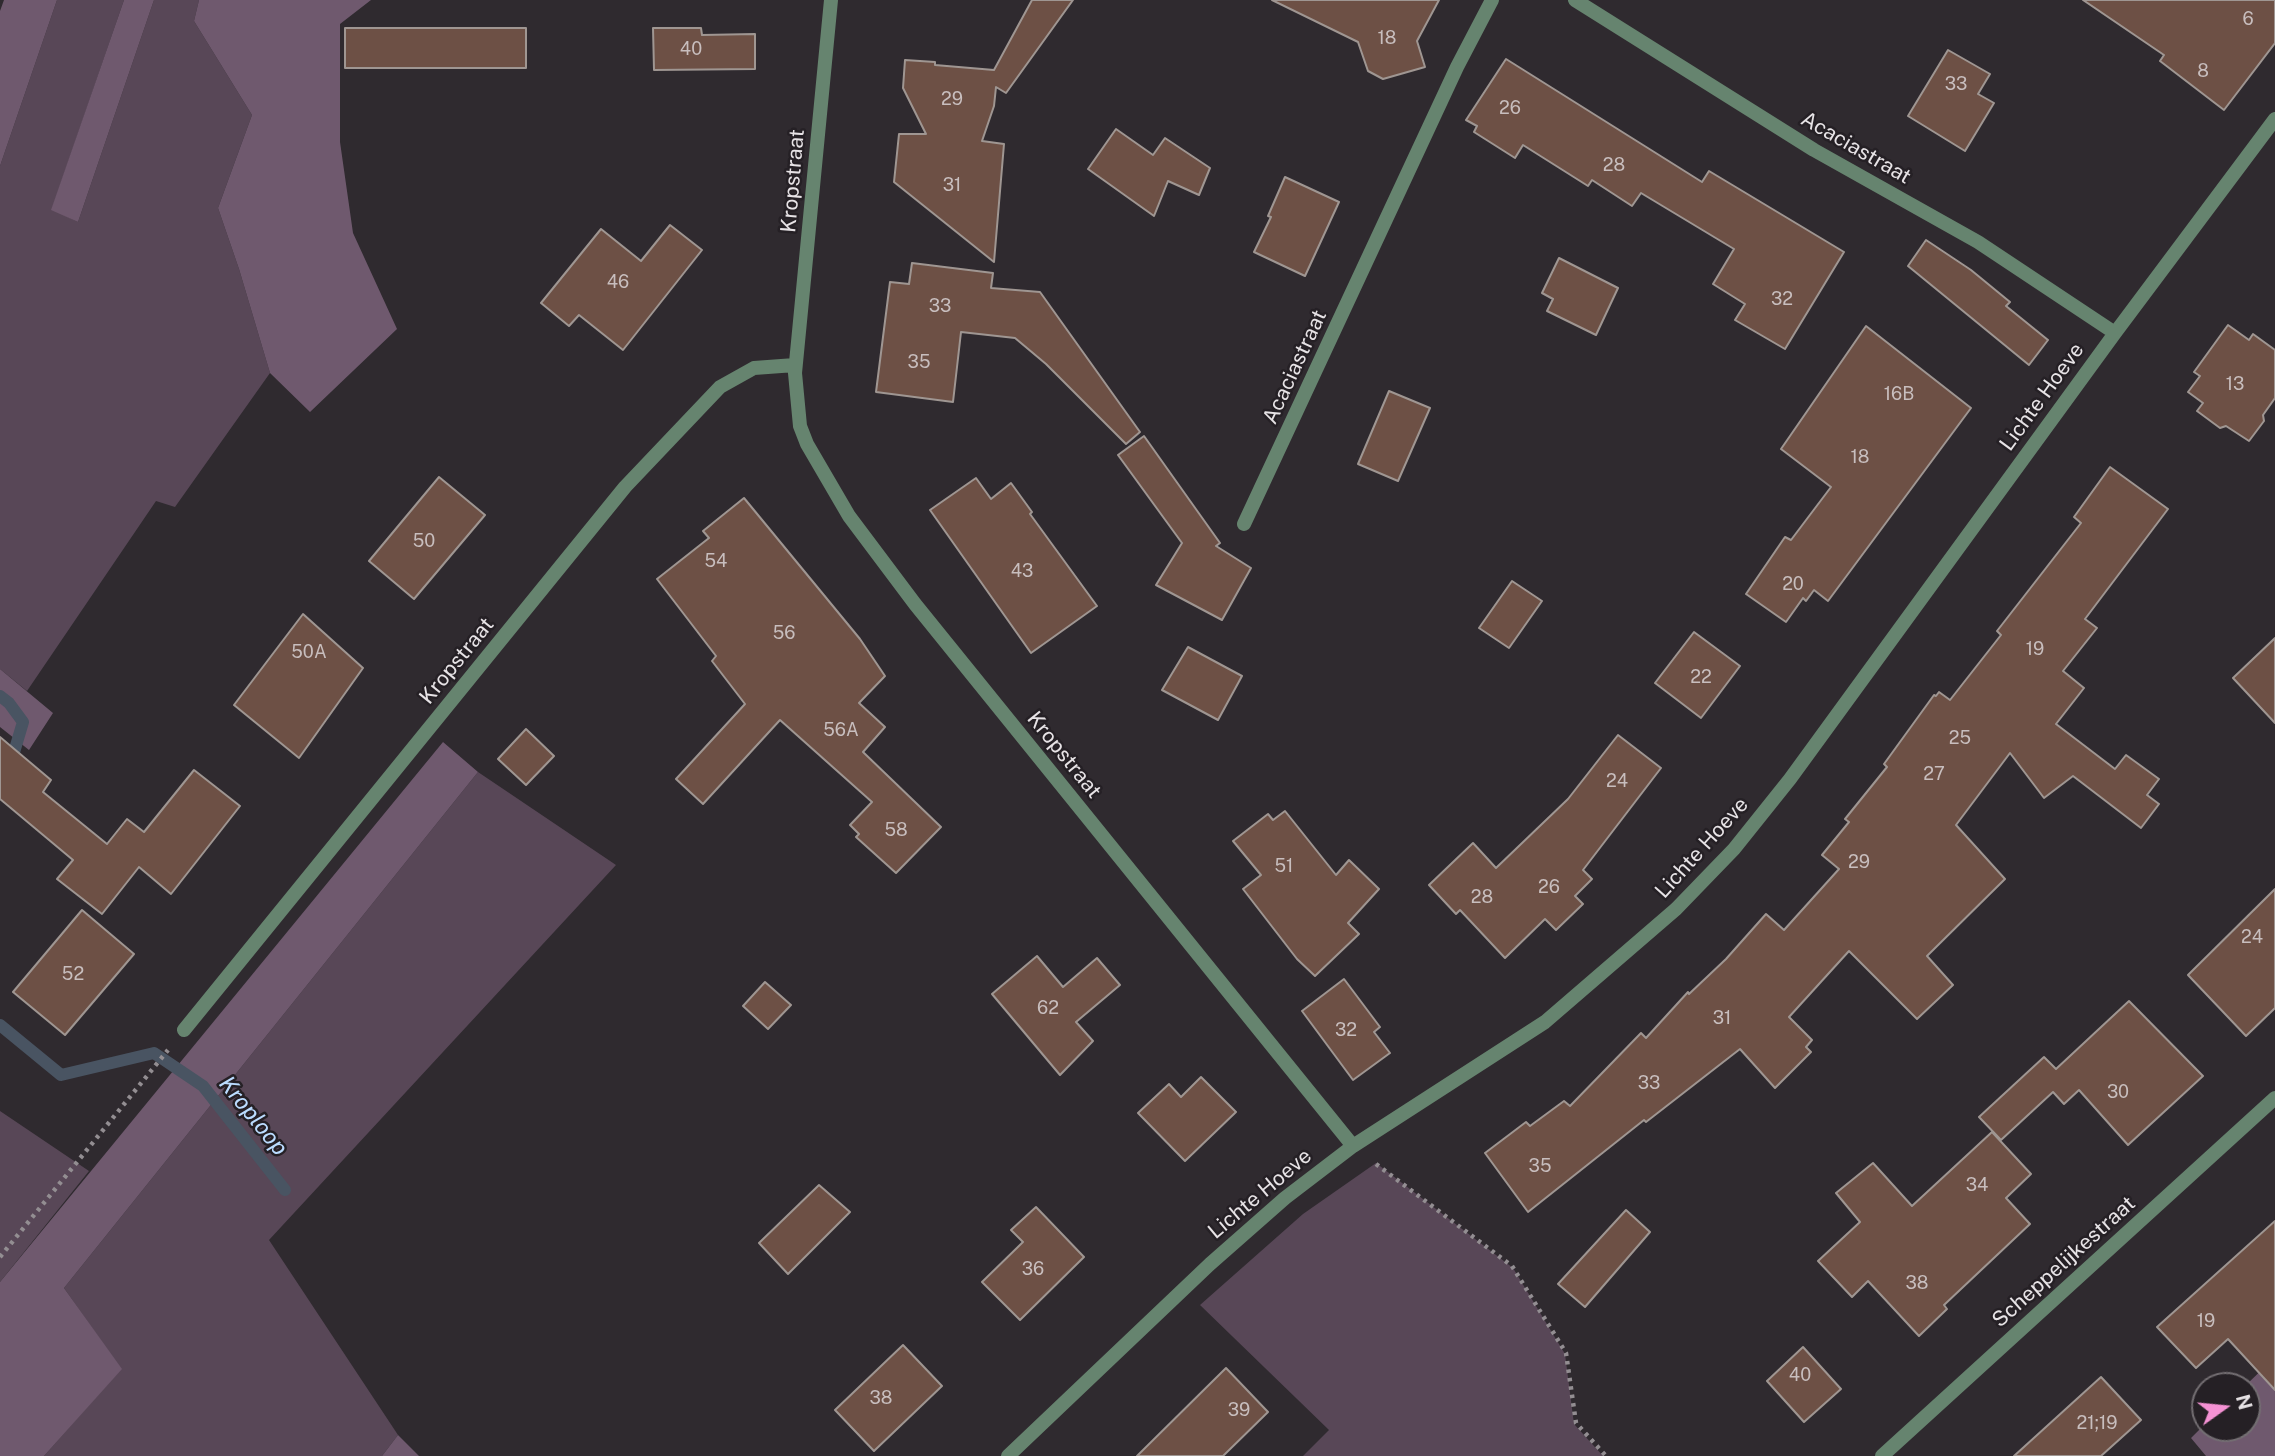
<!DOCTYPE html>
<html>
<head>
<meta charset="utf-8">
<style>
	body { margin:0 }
	#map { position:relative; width:2275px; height:1456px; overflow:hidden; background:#2f2a2f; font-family:"Public Sans",sans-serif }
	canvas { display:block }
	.north { position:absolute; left:2191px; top:1372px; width:70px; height:70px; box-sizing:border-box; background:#252025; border:2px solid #736e72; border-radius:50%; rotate:75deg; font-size:19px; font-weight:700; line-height:28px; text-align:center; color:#e7e3e6 }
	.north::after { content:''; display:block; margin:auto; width:24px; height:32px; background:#f491d3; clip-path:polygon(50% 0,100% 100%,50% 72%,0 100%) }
</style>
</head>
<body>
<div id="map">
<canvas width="2275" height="1456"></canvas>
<div class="north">N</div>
</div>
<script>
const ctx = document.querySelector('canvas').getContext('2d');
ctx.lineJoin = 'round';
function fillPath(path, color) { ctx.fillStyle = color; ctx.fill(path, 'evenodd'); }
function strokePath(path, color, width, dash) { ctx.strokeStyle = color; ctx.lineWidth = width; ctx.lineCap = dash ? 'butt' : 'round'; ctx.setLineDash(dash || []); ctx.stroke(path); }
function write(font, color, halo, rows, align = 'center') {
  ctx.font = font + ' "Public Sans",sans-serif'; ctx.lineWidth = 5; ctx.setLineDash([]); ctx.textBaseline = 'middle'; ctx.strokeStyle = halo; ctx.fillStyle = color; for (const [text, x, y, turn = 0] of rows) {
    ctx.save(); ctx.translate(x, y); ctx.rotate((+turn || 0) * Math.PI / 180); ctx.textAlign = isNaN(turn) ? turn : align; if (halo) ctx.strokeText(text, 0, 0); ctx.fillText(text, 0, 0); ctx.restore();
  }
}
fillPath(new Path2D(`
	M57,0H124L52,209L78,222L154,0H199L194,21L252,115L218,208L239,269L270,373L175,507L156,501L27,691L0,669V166Z
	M478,772L616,865L269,1240L398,1435L382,1456H44L121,1369L64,1288Z
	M0,1111L89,1171L0,1282Z
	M1376,1163L1513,1268L1565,1354L1574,1424L1603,1456H1303L1329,1430L1200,1305L1303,1214Z`), '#584757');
fillPath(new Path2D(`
	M4,0H57L0,166V11Z
	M124,0H154L78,222L51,210Z
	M199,0H371L340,24V142L353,233L397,329L310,412L270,373L239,269L218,208L252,115L194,21Z
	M0,669L53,713L29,750L0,727Z
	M443,742L478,772L64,1288L122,1369L44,1456H0V1282Z
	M2275,1357V1456H2206L2191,1438L2205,1424V1428H2247V1386H2245Z
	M398,1435L419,1456H382Z`), '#6f596e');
strokePath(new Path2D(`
	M0,696L9,703L23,722L12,759L0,776
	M0,1025L61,1075L154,1053L203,1086L285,1190`), '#495462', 12);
const building = new Path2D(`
	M1032,0H1073L1006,93L996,87L994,106L982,141L1004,144L994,262L894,182L899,134H926L903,88L905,60L935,62V65L994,70Z
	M1272,0H1439L1417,41L1425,67L1383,79L1368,71L1358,42Z
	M2083,0H2275V43L2224,110L2160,61L2164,55Z
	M345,28H526V68H345Z
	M653,28H701L702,35L755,34V69L654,70Z
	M1948,50L1990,74L1978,94L1994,103L1965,151L1908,116Z
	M1506,59L1702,182L1709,171L1844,252L1785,349L1735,320L1745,304L1713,284L1734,249L1641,193L1632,206L1592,180L1588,186L1523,145L1515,158L1474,132L1477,126L1466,120Z
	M1116,129L1153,155L1165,138L1210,168L1199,195L1168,181L1154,216L1088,169Z
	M1285,177L1339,202L1305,276L1254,252L1271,217L1268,216Z
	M670,225L702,250L623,350L579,315L569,326L541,303L601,229L641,261Z
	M1926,240L1971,270L2010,302L2006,306L2048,340L2029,365L1908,266Z
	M1559,258L1618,288L1596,335L1547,311L1553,299L1542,293Z
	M912,263L993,273L991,288L1040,292L1140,432L1126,444L1046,364L1015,338L961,332L953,402L876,392L890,282L909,284Z
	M2228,325L2249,340L2253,334L2275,350V398L2263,415L2264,421L2249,441L2226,426L2220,428L2197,411L2203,403L2188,392L2200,376L2194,372Z
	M1866,326L1971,408L1828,601L1814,590L1806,601L1803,598L1786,622L1746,594L1785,537L1791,540L1831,487L1781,449Z
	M1389,391L1430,408L1398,481L1358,464Z
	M1144,436L1220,543L1216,546L1251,568L1222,620L1156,585L1182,543L1118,455Z
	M2110,467L2168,509L2085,619L2097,628L2063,671L2084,688L2056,724L2115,769L2126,755L2159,779L2147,795L2159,804L2141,828L2073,776L2044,798L2010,753L1956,825L2005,879L1927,956L1953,985L1917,1019L1849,951L1789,1017L1812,1040L1806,1047L1811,1052L1775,1088L1740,1049L1646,1122L1644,1120L1528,1212L1485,1153L1526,1122L1530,1126L1564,1101L1570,1106L1641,1033L1646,1038L1688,992L1689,994L1726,959L1766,914L1784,930L1839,869L1822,855L1849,822L1845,819L1887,767L1884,764L1934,695L1936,696L1939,692L1950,700L2001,635L1997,631L2081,523L2074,517Z
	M439,477L485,515L414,599L369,561Z
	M976,478L991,499L1011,483L1032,512L1030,514L1097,606L1031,653L930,510Z
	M744,498L860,639L885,676L859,703L885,727L863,752L941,827L896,873L856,837L859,834L850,825L872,802L780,720L703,804L676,779L745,704L712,661L716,656L657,579L709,538L703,531Z
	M1512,581L1542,601L1509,648L1479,628Z
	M303,614L363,668L299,758L234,705Z
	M1694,632L1740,666L1701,718L1655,683Z
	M2275,638V723L2233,678Z
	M1188,647L1242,676L1218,720L1162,690Z
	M526,729L554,756L526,785L498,759Z
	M1618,735L1661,768L1583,870L1592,879L1575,896L1583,904L1556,930L1545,919L1505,958L1460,910L1456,914L1429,885L1473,843L1496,868L1568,799Z
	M0,737L51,780L43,792L107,844L127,819L144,832L194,770L240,806L171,894L139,867L102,914L57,879L73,860L0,799Z
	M1285,811L1336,875L1349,860L1379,889L1348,923L1359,934L1315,976L1297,959L1243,889L1261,875L1233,841L1268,814L1273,820Z
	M2275,889V1008L2246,1036L2188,975Z
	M82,910L134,954L65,1035L13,992Z
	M1037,956L1063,987L1097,958L1120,985L1076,1022L1093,1041L1060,1075L992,994Z
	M1344,979L1380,1027L1374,1032L1390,1053L1353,1080L1302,1011Z
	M765,982L791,1005L768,1029L743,1006Z
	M2129,1001L2203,1076L2128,1145L2079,1090L2064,1104L2053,1092L2001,1140L1979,1117L2044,1057L2056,1069Z
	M1201,1077L1236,1112L1185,1161L1138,1113L1169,1084L1181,1097Z
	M1992,1132L2031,1174L2006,1198L2030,1224L1944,1305L1947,1309L1919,1336L1868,1281L1852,1297L1818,1261L1860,1222L1836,1193L1873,1163L1912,1206Z
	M819,1185L850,1212L788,1274L759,1243Z
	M1036,1207L1084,1257L1020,1320L982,1282L1023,1242L1011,1230Z
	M1626,1210L1650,1232L1585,1307L1558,1284Z
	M2275,1221V1390L2228,1339L2196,1368L2157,1327Z
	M903,1345L942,1386L874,1451L835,1410Z
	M1803,1347L1841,1389L1804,1422L1767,1381Z
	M1226,1368L1268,1412L1223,1456H1137Z
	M2101,1377L2141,1420L2101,1456H2014Z`);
fillPath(building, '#6d5045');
strokePath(building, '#9f9692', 2);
strokePath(new Path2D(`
	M1376,1164L1512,1266L1566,1353L1576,1423L1606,1456
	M0,1257L168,1050`), '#938e92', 4.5, [3.5, 5]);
strokePath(new Path2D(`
	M831,0L795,373L800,426L807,444L849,516L915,604L1353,1146
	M1575,0L1814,150L1978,242L2115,333
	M1244,524L1457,67L1492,0
	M184,1030L625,487L720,387L754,368L795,365
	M1008,1456L1210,1264L1285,1198L1353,1146L1545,1022L1676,909L1734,849L1790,779L2115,333L2275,119
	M1882,1456L2275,1098`), '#66846f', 14);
write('18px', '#c8bebe', null, [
	["6",2248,19],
	["18",1387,38],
	["40",691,49],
	["8",2203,71],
	["33",1956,84],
	["29",952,99],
	["26",1510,108],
	["28",1614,165],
	["31",952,185],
	["46",618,282],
	["32",1782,299],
	["33",940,306],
	["35",919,362],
	["13",2235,384],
	["16B",1899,394],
	["18",1860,457],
	["50",424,541],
	["54",716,561],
	["43",1022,571],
	["20",1793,584],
	["56",784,633],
	["19",2035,649],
	["50A",309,652],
	["22",1701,677],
	["56A",841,730],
	["25",1960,738],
	["27",1934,774],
	["24",1617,781],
	["58",896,830],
	["29",1859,862],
	["51",1284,866],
	["26",1549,887],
	["28",1482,897],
	["24",2252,937],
	["52",73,974],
	["62",1048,1008],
	["31",1722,1018],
	["32",1346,1030],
	["33",1649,1083],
	["30",2118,1092],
	["35",1540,1166],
	["34",1977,1185],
	["36",1033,1269],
	["38",1917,1283],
	["19",2206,1321],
	["40",1800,1375],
	["38",881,1398],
	["39",1239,1410],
	["21;19",2097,1423]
]);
write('21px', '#e7e3e6', '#252025', [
	["Acaciastraat",1856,148,30],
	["Kropstraat",793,181,-85],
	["Acaciastraat",1295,367,-65],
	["Lichte Hoeve",2042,397,-54],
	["Kropstraat",457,661,-51],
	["Kropstraat",1064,755,51],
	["Lichte Hoeve",1702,848,-48],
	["Lichte Hoeve",1260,1194,-40],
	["Scheppelijkestraat",2064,1262,-42]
]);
write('italic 23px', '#bbdcff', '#252025', [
	["Kroploop",253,1116,51]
]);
</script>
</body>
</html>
